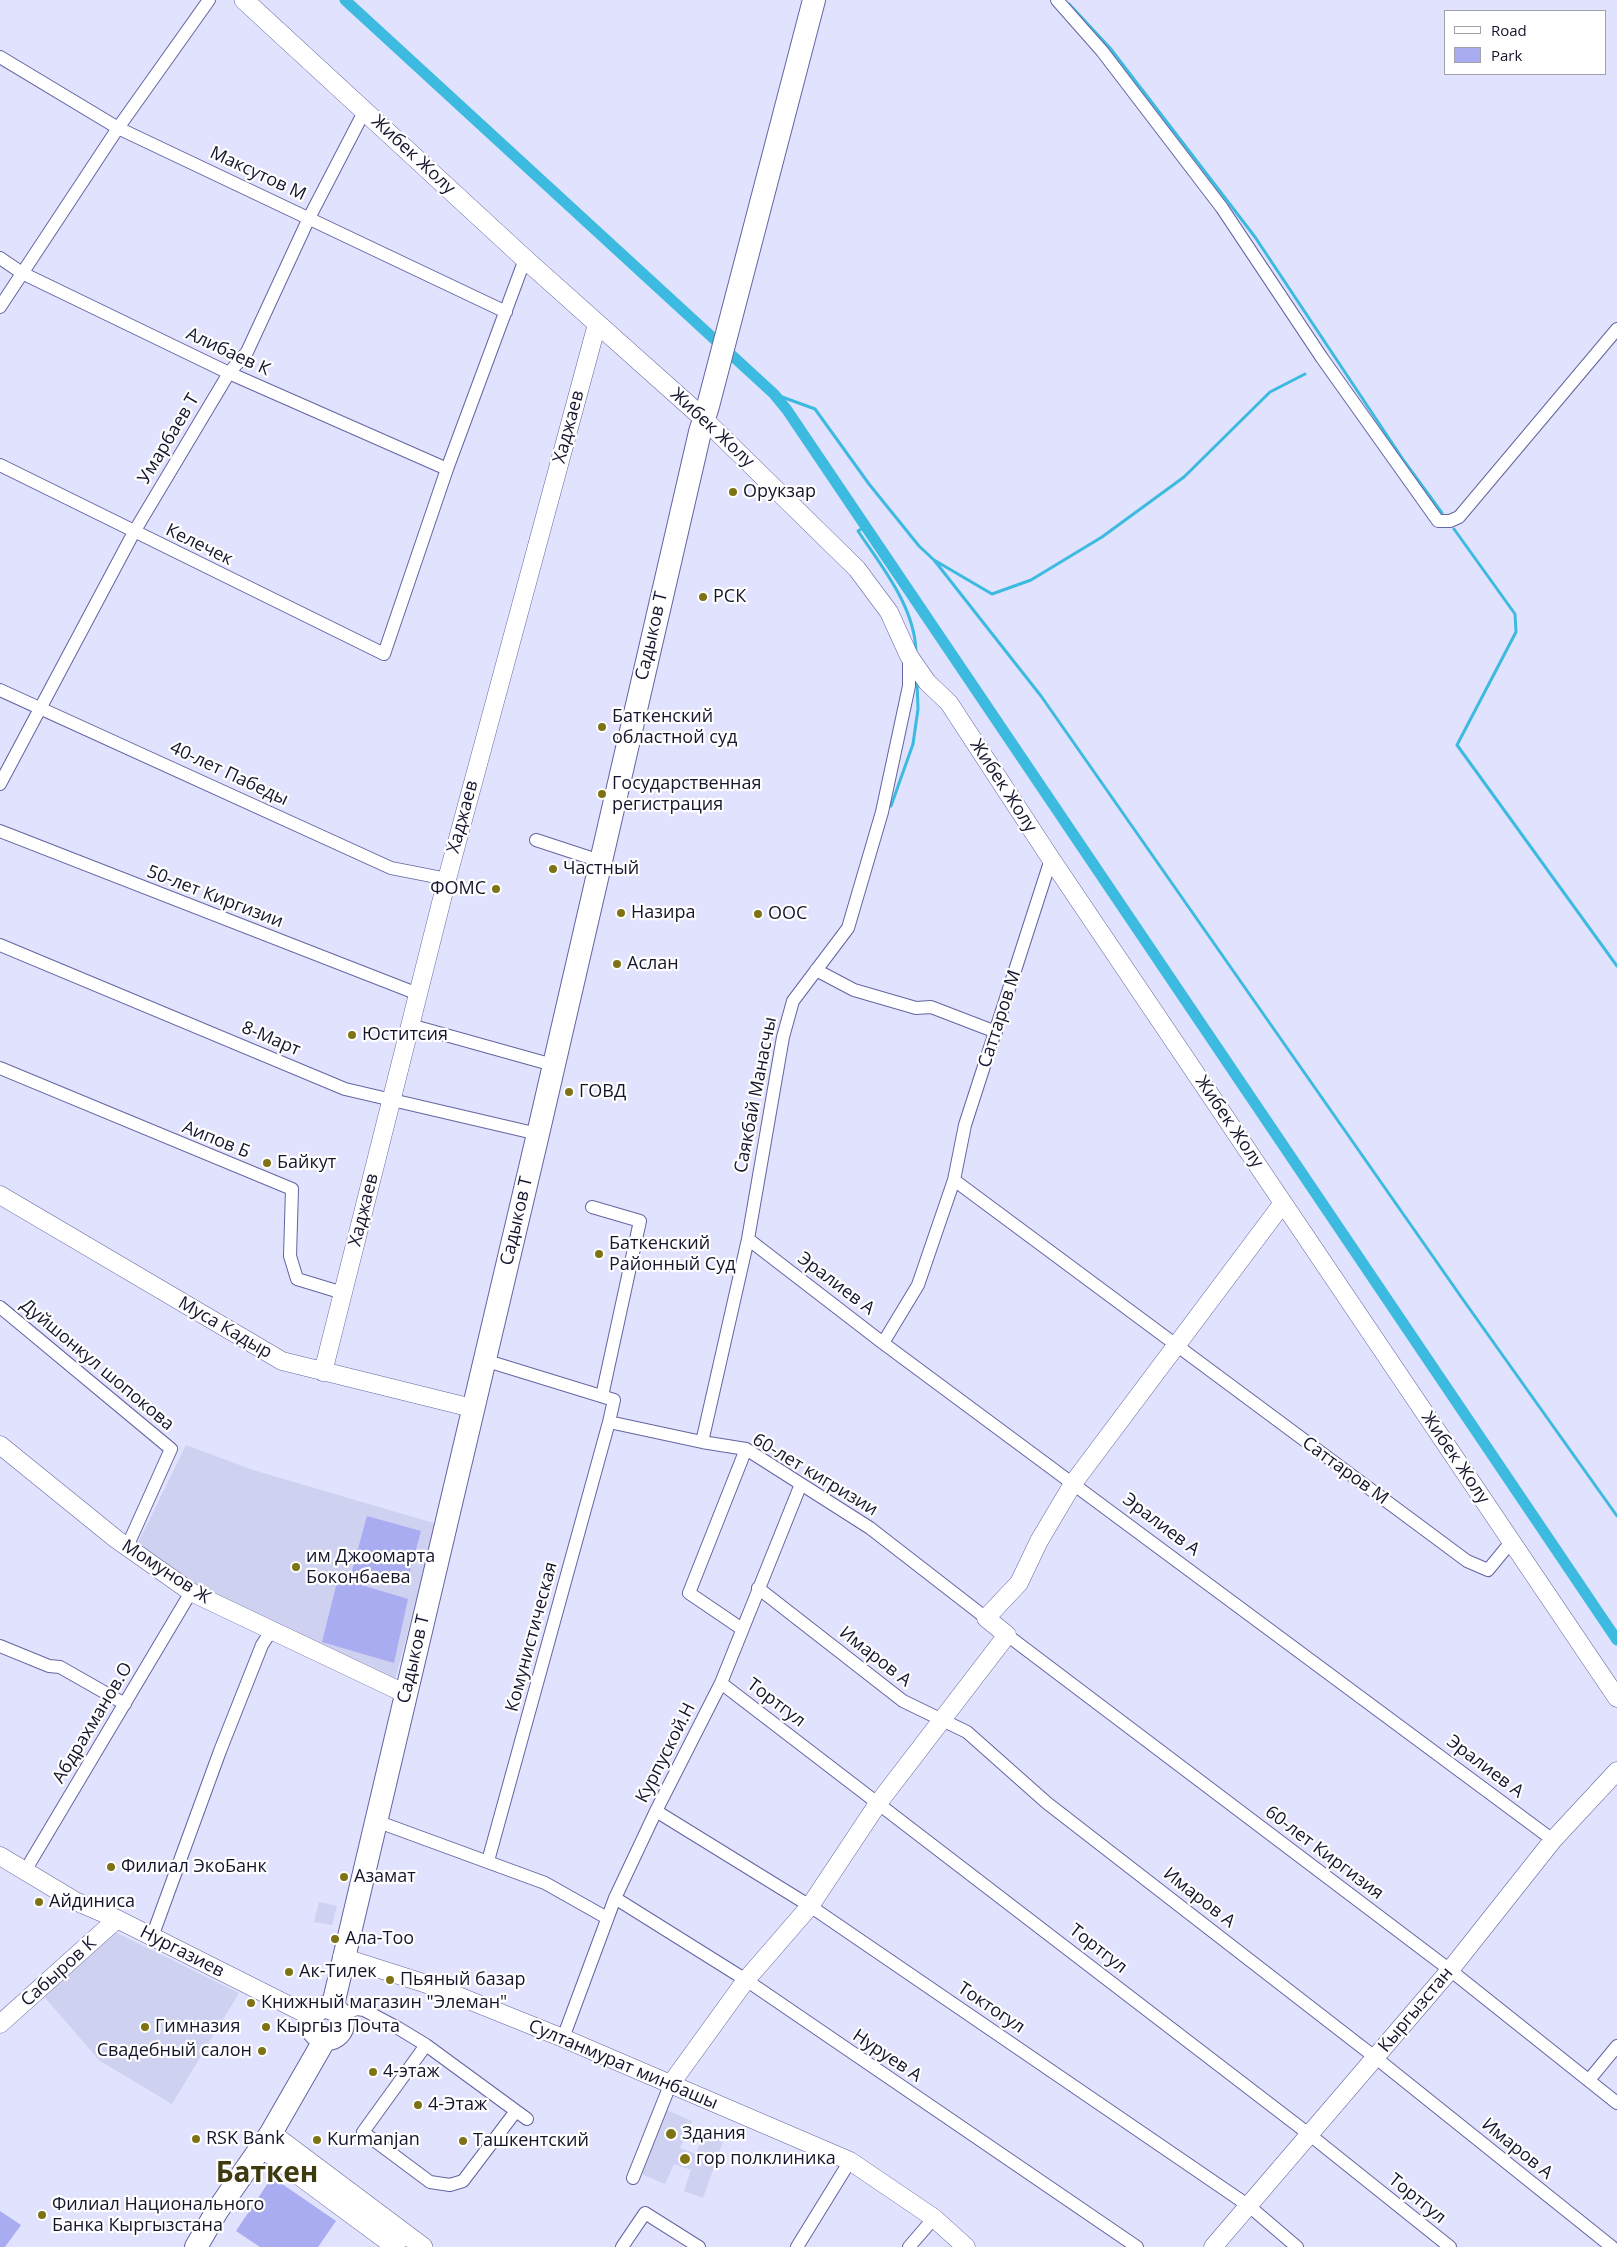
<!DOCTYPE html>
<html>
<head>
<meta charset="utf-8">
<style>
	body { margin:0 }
	#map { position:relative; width:1617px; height:2247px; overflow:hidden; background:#e0e2fe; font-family:"Open Sans",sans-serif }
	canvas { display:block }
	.legend { position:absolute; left:1444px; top:10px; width:162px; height:65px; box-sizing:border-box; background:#fff; border:1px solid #a1a1ab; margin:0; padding:6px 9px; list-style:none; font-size:15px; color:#15152d }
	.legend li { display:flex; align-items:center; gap:10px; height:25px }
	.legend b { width:25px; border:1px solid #a1a1ab }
</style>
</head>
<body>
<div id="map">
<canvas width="1617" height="2247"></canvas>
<ul class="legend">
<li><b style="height:6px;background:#fff"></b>Road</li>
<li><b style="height:14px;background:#a9acf1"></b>Park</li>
</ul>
</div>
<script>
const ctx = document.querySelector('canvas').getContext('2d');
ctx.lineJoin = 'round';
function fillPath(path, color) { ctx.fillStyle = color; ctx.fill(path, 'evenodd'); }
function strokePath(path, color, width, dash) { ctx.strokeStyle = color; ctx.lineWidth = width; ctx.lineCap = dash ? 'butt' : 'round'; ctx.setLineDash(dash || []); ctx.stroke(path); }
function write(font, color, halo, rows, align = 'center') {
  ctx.font = font + ' "Open Sans",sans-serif'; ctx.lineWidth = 4.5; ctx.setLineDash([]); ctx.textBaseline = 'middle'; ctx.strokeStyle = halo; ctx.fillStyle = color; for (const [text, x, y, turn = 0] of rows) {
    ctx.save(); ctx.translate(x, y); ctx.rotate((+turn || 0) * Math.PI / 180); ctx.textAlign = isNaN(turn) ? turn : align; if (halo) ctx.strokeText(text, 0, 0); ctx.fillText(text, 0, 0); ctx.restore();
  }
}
fillPath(new Path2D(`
	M186,1445L253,1470L437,1524L395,1679L198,1588L137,1545Z
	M319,1902L337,1906L332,1925L314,1922Z
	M115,1932L239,1993L172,2104L100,2061L39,1991Z
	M666,2110L692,2121L680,2148L696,2154L705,2129L725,2136L703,2198L684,2191L691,2170L674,2164L665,2184L639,2173Z`), '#cfd1f0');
fillPath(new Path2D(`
	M367,1516L421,1531L406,1586L351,1574Z
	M338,1578L408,1599L394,1663L322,1642Z
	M272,2177L336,2221L318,2247H260L236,2231Z
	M0,2211L21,2225L5,2247H0Z`), '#a9acf1');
strokePath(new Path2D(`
	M1069,4L1110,48L1255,237L1404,461L1442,513
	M774,394L815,409L869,484L919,546L934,560L992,594L1031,580L1102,537L1184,477L1270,392L1305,374
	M866,526L858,531C882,567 915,607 916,652
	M1454,529L1515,614L1516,632L1457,745L1617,966
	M934,560L1041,696L1464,1301L1617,1516
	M891,806L913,744L918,709L917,681`), '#3dbadf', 3);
strokePath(new Path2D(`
	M345,0L774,394L787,410L1617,1640`), '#3dbadf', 11);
const street = new Path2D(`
	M1057,0L1102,51L1222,208L1322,358L1438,521H1450L1459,517L1617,329
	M0,57L118,128L506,312
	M0,258L22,273L229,373L447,469
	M0,307L118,128L209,0
	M0,465L384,654L447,469L525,259
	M0,690L391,868L447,879
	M0,784L134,532L229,373L247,352L309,218L365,110
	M0,831L418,994
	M536,840L600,861
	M0,945L345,1089L538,1134
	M816,970L854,990L916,1008L931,1007L996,1032
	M410,1025L553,1065
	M0,1068L292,1189L290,1256L297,1279L343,1293
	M954,1180L1467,1561L1488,1570L1511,1542
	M592,1207L640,1221L602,1396
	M748,1239L883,1343L1553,1840
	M0,1307L171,1449L127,1547
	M883,1343L918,1285L954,1180L965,1125L1051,859
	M484,1360L614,1400L609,1422L702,1442L746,1449L870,1528L986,1618
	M702,1442L748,1239L783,1037L793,1001L848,928L882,812L909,686V656
	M758,1588L903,1701L967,1732L1047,1803L1376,2058L1612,2247
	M742,1629L689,1593L746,1449
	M1007,1635L1450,1970L1617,2103
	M0,1646L49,1666L60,1667L125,1704
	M721,1683L1310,2135L1450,2247
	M656,1811L810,1906L1249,2206L1297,2247
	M376,1821L545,1883L607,1918
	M488,1861L609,1422
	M25,1871L191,1592
	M615,1898L746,1980L1137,2247
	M152,1937L220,1751L262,1645L271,1631
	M340,2015L357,2009L364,2010L398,2028L426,2045L527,2119
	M563,2038L615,1898L656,1811L721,1683L801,1484
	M426,2045L363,2132L430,2182L450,2185L463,2181L516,2111
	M1589,2080L1617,2046
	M633,2178L670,2085
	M622,2247L645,2213L699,2247
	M797,2247L850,2161
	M909,2247L934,2218`);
const secondary = new Path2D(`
	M703,418L857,569L889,612L909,656L927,682L949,703L1051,859L1617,1698
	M0,1195L282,1361L472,1408
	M323,1372L447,879L597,324
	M0,1445L116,1539L191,1592L406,1694
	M0,1856L75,1901L117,1919L312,2017
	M342,1957L436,1987L563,2038L850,2161L934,2218L966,2247
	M0,2024L117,1919
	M670,2085L746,1980L810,1906L879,1802L1007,1635L986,1618L1019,1583L1039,1541L1074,1482L1283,1203
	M1213,2247L1450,1970L1553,1840L1617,1771`);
const primary = new Path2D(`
	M244,0L525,259L703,418
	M271,2133L423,2247
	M262,2148L396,2247`);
const highway = new Path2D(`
	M311 2023a16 16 0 1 1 32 0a16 16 0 1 1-32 0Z
	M332,2009L538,1134L700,432L708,406L814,0
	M196,2247L217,2211L271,2133L325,2039`);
strokePath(street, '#6465a2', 14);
strokePath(secondary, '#6465a2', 19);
strokePath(primary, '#6465a2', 20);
strokePath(highway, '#6465a2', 24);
strokePath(street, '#fff', 12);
strokePath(secondary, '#fff', 18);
strokePath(primary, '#fff', 19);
strokePath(highway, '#fff', 22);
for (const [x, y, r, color] of [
	[733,492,5,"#7e7314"],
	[703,597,5,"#7e7314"],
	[602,727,5,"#7e7314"],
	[602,794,5,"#7e7314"],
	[553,869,5,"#7e7314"],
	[496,889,5,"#7e7314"],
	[621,913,5,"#7e7314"],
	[758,914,5,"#7e7314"],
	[617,964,5,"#7e7314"],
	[352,1035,5,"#7e7314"],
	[569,1092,5,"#7e7314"],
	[267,1163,5,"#7e7314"],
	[599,1254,5,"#7e7314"],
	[296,1567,5,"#7e7314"],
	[111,1867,5,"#7e7314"],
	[344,1877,5,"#7e7314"],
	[39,1902,5,"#7e7314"],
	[335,1939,5,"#7e7314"],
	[289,1972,5,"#7e7314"],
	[390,1980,5,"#7e7314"],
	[251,2003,5,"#7e7314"],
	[145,2027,5,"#7e7314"],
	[266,2027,5,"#7e7314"],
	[262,2051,5,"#7e7314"],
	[373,2072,5,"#7e7314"],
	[418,2105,5,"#7e7314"],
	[671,2134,6,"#7e7314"],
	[196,2139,5,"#7e7314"],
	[317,2140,5,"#7e7314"],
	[463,2141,5,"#7e7314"],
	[685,2159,6,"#7e7314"],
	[42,2215,5,"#7e7314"]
]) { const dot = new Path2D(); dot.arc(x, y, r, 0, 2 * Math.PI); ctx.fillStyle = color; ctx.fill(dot); strokePath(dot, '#fff', 2); }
write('18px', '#15152d', '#fff', [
	["Жибек Жолу",413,155,43],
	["Максутов М",258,174,25],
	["Алибаев К",228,352,25],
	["Хаджаев",569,427,-75],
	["Жибек Жолу",712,428,43],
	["Умарбаев Т",169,439,-59],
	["Келечек",199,545,26],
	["Садыков Т",652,636,-77],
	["40-лет Пабеды",229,774,25],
	["Жибек Жолу",1003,786,57],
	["Хаджаев",463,817,-75],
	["50-лет Киргизии",215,897,21],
	["Саттаров М",1000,1019,-72],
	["8-Март",271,1039,23],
	["Саякбай Манасчы",756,1095,-79],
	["Жибек Жолу",1229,1122,56],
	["Аипов Б",216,1140,22],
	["Хаджаев",364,1210,-76],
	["Садыков Т",517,1221,-77],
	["Эралиев А",836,1284,37],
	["Муса Кадыр",225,1328,30],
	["Дуйшонкул шопокова",97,1365,40],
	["Жибек Жолу",1455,1458,56],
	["Саттаров М",1345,1471,36],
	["60-лет кигризии",815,1475,31],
	["Эралиев А",1161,1525,37],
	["Момунов Ж",166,1572,33],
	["Комунистическая",532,1637,-75],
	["Имаров А",875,1657,38],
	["Садыков Т",414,1659,-77],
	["Тортгул",776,1703,37],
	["Абдрахманов.О",93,1723,-59],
	["Курпуской.Н",666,1753,-63],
	["Эралиев А",1485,1767,37],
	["60-лет Киргизия",1324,1853,37],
	["Имаров А",1199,1898,38],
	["Тортгул",1098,1949,38],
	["Нургазиев",182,1952,27],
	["Сабыров К",59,1972,-42],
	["Токтогул",991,2008,34],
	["Кыргызстан",1416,2010,-50],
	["Нуруев А",887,2056,34],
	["Султанмурат минбашы",623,2065,23],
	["Имаров А",1517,2149,39],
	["Тортгул",1417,2199,39]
]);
write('18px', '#15152d', '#fff', [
	["Орукзар",743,492],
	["РСК",713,597],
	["Баткенский",612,717],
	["областной суд",612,738],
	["Государственная",612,784],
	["регистрация",612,805],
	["Частный",563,869],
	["ФОМС",486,889,"right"],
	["Назира",631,913],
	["ООС",768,914],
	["Аслан",627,964],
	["Юститсия",362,1035],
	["ГОВД",579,1092],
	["Байкут",277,1163],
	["Баткенский",609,1244],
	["Районный Суд",609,1265],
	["им Джоомарта",306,1557],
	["Боконбаева",306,1578],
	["Филиал ЭкоБанк",121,1867],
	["Азамат",354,1877],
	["Айдиниса",49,1902],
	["Ала-Тоо",345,1939],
	["Ак-Тилек",299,1972],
	["Пьяный базар",400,1980],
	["Книжный магазин \"Элеман\"",261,2003],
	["Гимназия",155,2027],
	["Кыргыз Почта",276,2027],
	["Cвадебный салон",252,2051,"right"],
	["4-этаж",383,2072],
	["4-Этаж",428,2105],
	["Здания",682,2134],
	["RSK Bank",206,2139],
	["Kurmanjan",327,2140],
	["Ташкентский",473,2141],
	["гор полклиника",696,2159],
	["Филиал Национального",52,2205],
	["Банка Кыргызстана",52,2226]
], 'left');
write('bold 28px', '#403a10', '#fff', [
	["Баткен",267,2174]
]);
</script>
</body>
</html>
